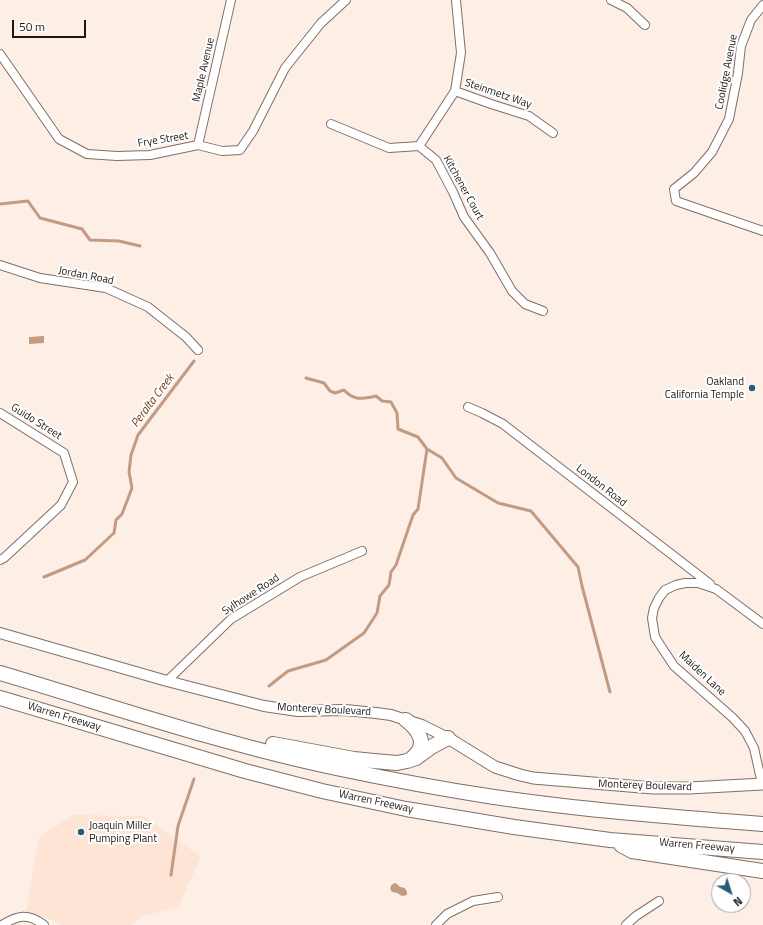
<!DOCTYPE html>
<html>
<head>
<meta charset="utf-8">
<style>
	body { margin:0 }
	#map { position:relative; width:763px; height:925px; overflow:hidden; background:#fdefe6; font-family:"Titillium Web",sans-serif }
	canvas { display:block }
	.north { position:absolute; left:711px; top:873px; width:40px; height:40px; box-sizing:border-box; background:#fff; border:1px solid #a5a2a1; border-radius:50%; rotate:141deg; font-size:11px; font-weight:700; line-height:16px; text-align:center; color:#1d1713 }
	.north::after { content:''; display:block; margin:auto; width:14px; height:18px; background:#265c77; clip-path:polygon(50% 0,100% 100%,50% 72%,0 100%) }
	.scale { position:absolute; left:12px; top:20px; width:74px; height:18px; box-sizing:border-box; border:2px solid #1d1713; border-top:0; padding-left:5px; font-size:12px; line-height:14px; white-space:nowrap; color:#1d1713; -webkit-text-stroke:3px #fff; paint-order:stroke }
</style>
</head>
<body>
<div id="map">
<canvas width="763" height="925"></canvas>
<div class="north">N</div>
<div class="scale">50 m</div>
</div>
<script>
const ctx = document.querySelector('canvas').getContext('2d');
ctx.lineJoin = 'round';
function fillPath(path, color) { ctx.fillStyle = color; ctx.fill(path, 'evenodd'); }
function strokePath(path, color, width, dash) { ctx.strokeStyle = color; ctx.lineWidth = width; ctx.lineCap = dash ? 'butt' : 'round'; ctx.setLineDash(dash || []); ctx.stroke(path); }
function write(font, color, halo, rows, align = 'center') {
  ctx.font = font + ' "Titillium Web",sans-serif'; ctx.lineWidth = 4; ctx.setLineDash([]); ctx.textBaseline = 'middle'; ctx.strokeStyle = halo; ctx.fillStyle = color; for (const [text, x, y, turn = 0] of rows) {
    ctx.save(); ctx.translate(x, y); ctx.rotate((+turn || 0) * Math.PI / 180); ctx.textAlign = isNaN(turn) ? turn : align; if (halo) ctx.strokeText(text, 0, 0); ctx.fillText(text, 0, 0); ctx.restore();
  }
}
fillPath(new Path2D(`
	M74,815L144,816L201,857L178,907L143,916L131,925H60L59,922L26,912L39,837Z`), '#fee4d5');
fillPath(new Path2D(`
	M44,336V343L29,344V337Z
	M395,883L397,884L400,887L405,888L407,892V895L402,896L397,893L392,892C389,888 390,885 395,883Z`), '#c29b82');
strokePath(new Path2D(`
	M0,204L28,201L40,218L82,229L90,240L119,241L140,246
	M306,378L324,383L330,391L335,393L344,390C354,401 362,399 376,396L382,401L391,402L397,413L398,429L418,437L427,449L442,458L456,478L498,503L531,511L578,567L582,586L610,692
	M44,577L85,560L114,533L116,520L122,514L132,488L129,472L131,455L138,435L194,361
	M269,686L288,671L326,660L364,633L377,613L380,596L389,585L391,572L396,565L413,515L418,509L427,449
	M171,875L178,826L194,779`), '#c29b82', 3);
const minor = new Path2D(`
	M611,0L627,8L645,25
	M763,5L751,20L741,46L738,73L729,119L712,152L694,173L674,189L676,201L763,231
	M0,54L59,139L87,154L117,156L150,155L198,145L222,151L240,150L253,131L285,68L321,23L346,0
	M455,91L491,104L529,116L553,133
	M331,124L389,148L419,146L436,160L453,192L464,217L490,253L512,291L525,304L543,311
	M198,145L231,0
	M419,146L455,91L461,53L456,0
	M0,265L40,278L106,288L148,307L186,337L198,350
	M468,407L482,413L503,424L710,584
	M0,413L64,453L73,482L61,505L4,558L0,560
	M167,681L231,619L300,577L362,551
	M762,784L754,748L745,731L733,718L674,666L662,648L655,637L652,618L654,608L659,598L665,590L676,585L685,583H698L716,589L763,624
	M2,925C18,915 28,913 44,925
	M436,925L447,914L473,901L498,897
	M626,925L636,916L659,901`);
const tertiary = new Path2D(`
	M0,633L167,681L264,706L298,711L345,710L376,713L391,715L406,720L422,725L448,738`);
const secondary = new Path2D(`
	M448,738L495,767L520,775L533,778L653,788H689L763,784`);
const motorway = new Path2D(`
	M0,673C111,706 222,744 336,768C388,779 441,789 494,797C583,810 673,817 763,824
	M0,698L245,771L322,791L406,809L514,827L610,840L763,852
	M406,720C419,730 429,745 412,758
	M273,744L354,759L374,761L397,763L407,761L416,758L431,747L448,738
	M621,845L632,851L763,871`);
strokePath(minor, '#7f6f65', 10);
strokePath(tertiary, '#7f6f65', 12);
strokePath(secondary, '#7f6f65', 13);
strokePath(motorway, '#7f6f65', 16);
strokePath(minor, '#fff', 8);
strokePath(tertiary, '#fff', 10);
strokePath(secondary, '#fff', 11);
strokePath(motorway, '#fff', 14);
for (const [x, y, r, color] of [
	[752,388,4,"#265c77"],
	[81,832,4,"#265c77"]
]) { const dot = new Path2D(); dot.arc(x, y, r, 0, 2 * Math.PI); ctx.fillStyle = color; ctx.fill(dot); strokePath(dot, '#fff', 1.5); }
write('11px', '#1d1713', '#fff', [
	["Maple Avenue",204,70,-77],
	["Coolidge Avenue",727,72,-79],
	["Steinmetz Way",498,94,19],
	["Frye Street",163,140,-9],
	["Kitchener Court",463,188,61],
	["Jordan Road",86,276,11],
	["Guido Street",36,422,32],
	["London Road",601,486,38],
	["Sylhowe Road",251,595,-33],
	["Maiden Lane",702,674,43],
	["Monterey Boulevard",324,710,3],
	["Warren Freeway",64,717,17],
	["Monterey Boulevard",645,786,2],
	["Warren Freeway",376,802,12],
	["Warren Freeway",697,846,5]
]);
write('11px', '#1d1713', '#fff', [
	["Oakland",744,382],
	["California Temple",744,395],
	["Joaquin Miller",89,826,"left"],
	["Pumping Plant",89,839,"left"]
], 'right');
write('italic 12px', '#713e18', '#fff', [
	["Peralta Creek",153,401,-53]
]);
</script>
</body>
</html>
